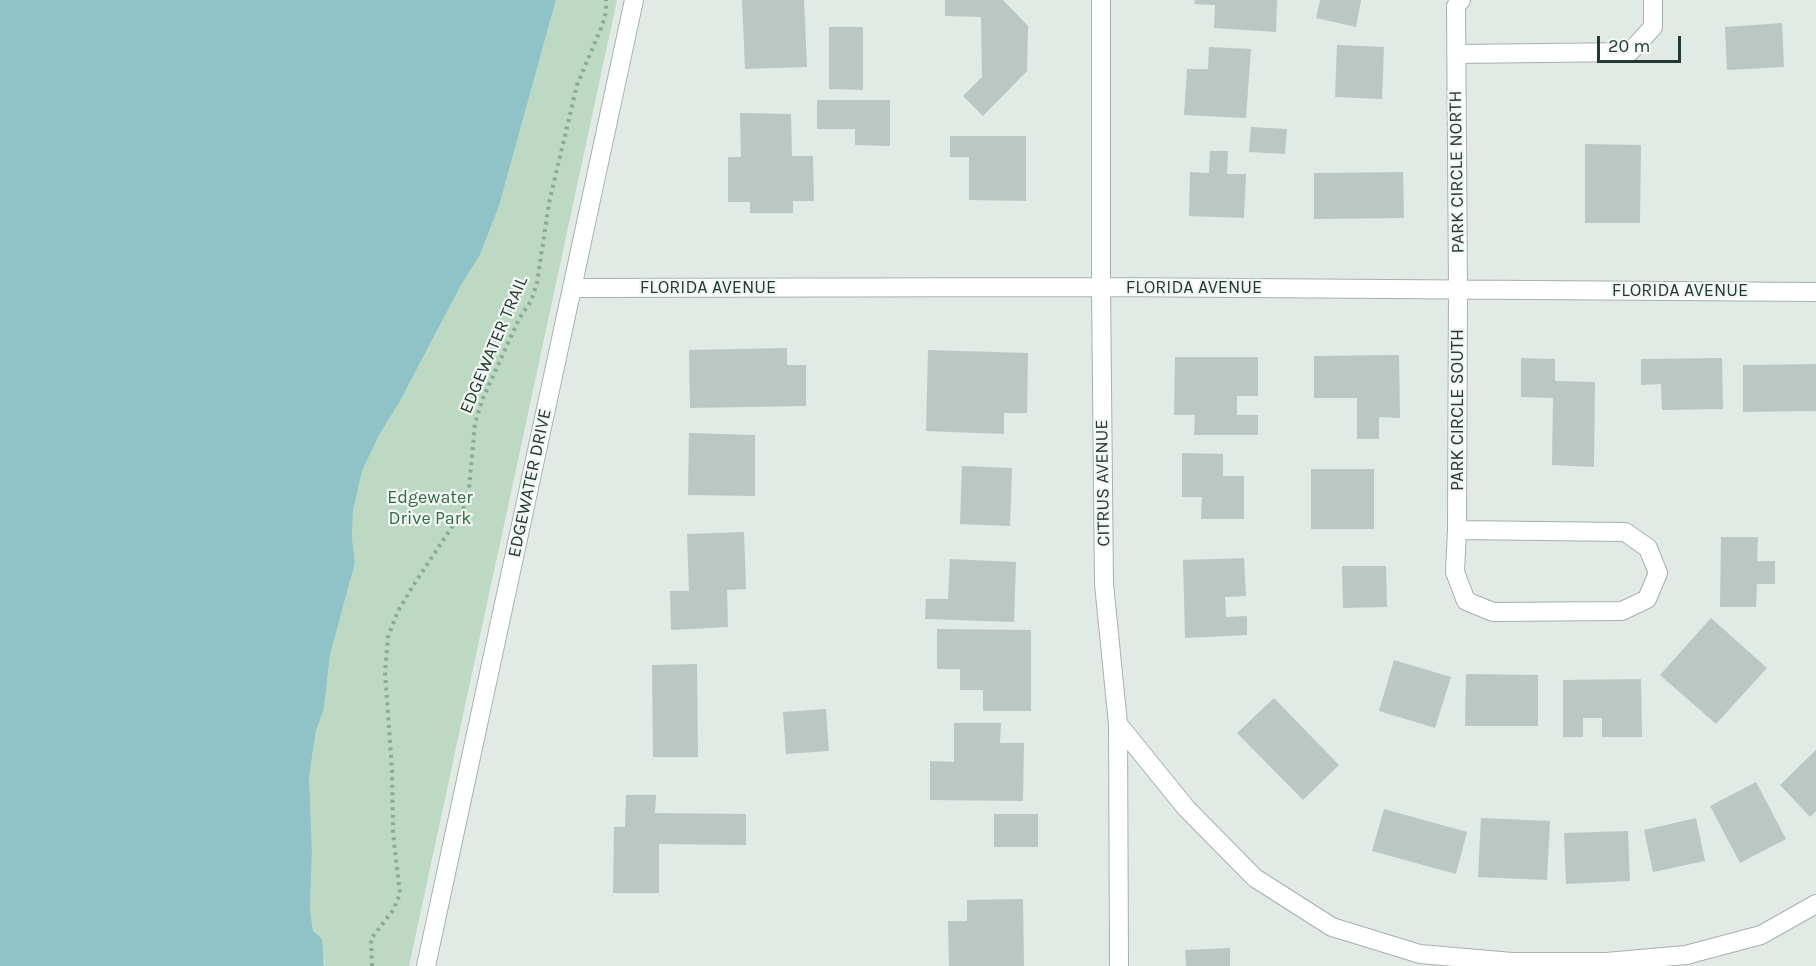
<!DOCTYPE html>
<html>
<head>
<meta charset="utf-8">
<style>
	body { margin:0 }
	#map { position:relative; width:1816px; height:966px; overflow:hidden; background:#e2eae6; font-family:Karla,sans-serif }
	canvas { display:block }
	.scale { position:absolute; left:1597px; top:36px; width:84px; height:27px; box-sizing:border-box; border:3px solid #243932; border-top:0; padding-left:8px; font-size:18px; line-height:21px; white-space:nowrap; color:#243932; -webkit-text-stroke:4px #f2f7f4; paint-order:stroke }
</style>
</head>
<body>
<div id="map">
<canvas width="1816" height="966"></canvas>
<div class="scale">20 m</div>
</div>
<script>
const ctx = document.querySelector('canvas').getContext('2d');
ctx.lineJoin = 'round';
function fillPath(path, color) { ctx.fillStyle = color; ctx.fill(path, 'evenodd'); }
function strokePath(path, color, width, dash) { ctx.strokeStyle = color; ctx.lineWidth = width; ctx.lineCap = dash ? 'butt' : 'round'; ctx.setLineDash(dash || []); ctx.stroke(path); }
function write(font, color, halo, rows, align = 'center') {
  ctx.font = font + ' Karla,sans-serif'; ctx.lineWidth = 4.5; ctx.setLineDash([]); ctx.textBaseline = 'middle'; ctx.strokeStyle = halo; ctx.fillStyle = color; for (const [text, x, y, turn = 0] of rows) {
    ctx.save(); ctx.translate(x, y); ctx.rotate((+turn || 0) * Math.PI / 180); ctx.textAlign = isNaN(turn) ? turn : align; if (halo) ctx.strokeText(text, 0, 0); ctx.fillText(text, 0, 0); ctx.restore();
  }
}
fillPath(new Path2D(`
	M556,0H617L409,966H324L325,961L313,931L310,909L312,851L309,777L316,731L324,709L330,655L355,563L352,537L353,511L362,470L379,435L399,403L460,287L480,255L499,206Z`), '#bdd9c3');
fillPath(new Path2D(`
	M0,0H556L499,206L480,255L460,287L399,403L379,435L362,471L353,511L352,537L355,563L330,655L324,709L316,731L309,777L312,851L310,909L313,931L322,939L324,966H0Z`), '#90c3c8');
fillPath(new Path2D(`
	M742,0H804L807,67L745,69Z
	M945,0H1003L1028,26L1027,71L983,116L963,96L982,77L981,17L945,16Z
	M1195,0H1277L1276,32L1214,28L1215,5L1194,4Z
	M1320,0H1361L1356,27L1316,18Z
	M1782,23L1784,67L1727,70L1725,27Z
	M829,27H863V90L829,89Z
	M1337,45L1384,47L1382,99L1335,97Z
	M1209,47L1251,49L1246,118L1184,115L1187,69H1208Z
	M817,100H890V146L855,145V129H817Z
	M740,113L791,114L792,156H813L814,201H793V213H750V202H728V157H741Z
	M1251,127L1287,129L1285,154L1249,152Z
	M950,136H1026V201L969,200V157H950Z
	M1585,144L1641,145L1640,223H1585Z
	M1210,151H1228L1227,174H1246L1244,218L1189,216L1190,172L1209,173Z
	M1403,172L1404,218L1314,219V173Z
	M787,348V365H806V406L690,408L689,350Z
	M928,350L1028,353L1027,413H1004V434L926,431Z
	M1399,355L1400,418L1379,417V439H1357V398H1314V356Z
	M1175,357H1258V396H1237V415H1258V435H1194L1195,415H1174Z
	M1521,358L1555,359V381L1595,382L1594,467L1552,465L1553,398L1521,397Z
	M1722,358L1723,409L1662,410L1661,384L1641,385V359Z
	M1816,364V411L1743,412V365Z
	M689,433L755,435V496L688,495Z
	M1182,453L1223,454V476H1244V519H1201L1202,497H1182Z
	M962,466L1012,468L1010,526L960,524Z
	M1311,469H1374V529H1311Z
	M744,532L746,589L727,590L728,627L671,630L670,591H689L687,534Z
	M1721,537H1758L1757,561H1775V584H1757L1756,607H1720Z
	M1244,558L1246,596L1225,597L1226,617L1247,616V635L1185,638L1183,560Z
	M950,559L1016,562L1014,622L925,619L926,599H948Z
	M1342,566H1386L1387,607L1343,608Z
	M1711,618L1767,668L1716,724L1660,675Z
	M937,629L1031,630V711H983V690H960V669H937Z
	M1394,660L1451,677L1435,728L1379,711Z
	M697,664L698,757H653L652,665Z
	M1466,674L1538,675V726H1465Z
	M1641,679L1642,737H1602V718H1583V737H1563V680Z
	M1274,698L1339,765L1303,800L1237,733Z
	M826,709L829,751L786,754L783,712Z
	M954,723H1001L1000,743H1024L1023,801L930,800V761L954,762Z
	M1816,750V811L1810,817L1780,785Z
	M1756,782L1786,839L1740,863L1710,806Z
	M626,795H656L655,813L746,814V845L659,844V893H613L614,827H625Z
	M1384,809L1467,832L1456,874L1372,851Z
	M994,814H1038V847H994Z
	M1481,818L1550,821L1547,880L1478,877Z
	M1696,818L1705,861L1653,872L1644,830Z
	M1628,831L1630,881L1566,884L1564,833Z
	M1023,899L1024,966H949L948,921H967V900Z
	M1230,948V966H1186L1185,950Z`), '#bac7c2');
const street = new Path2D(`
	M1101,0V287L1104,584L1118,724L1119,966
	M1456,54L1630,52L1653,27V0
	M572,288L1101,287L1816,292
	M1457,530L1625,532L1648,548L1658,573L1647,599L1622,611L1493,612L1466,601L1455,572L1457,530L1458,290L1456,6L1461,0
	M1118,724L1186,808L1255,878L1332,927L1420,954L1512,962H1606L1686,955L1761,935L1816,904`);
const secondary = new Path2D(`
	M426,966L634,0`);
strokePath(street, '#a5b1ac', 20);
strokePath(secondary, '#a2b4ad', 20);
strokePath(new Path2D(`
	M372,966L371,939L393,910L400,894L393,833L392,770L385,672L388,637L398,611L413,586L463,510L469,489L475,423L483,398L519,319L531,301L537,283L549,203L577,85L602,26L606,12V0`), '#86aa9c', 4, [3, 4.5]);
strokePath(street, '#fff', 18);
strokePath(secondary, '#fff', 18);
write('18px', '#243932', '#f2f7f4', [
	["PARK CIRCLE NORTH",1457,172,-91],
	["FLORIDA AVENUE",708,288],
	["FLORIDA AVENUE",1194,288],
	["FLORIDA AVENUE",1680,291],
	["EDGEWATER TRAIL",494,345,-67],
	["PARK CIRCLE SOUTH",1458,410,-90],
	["EDGEWATER DRIVE",530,483,-78],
	["CITRUS AVENUE",1103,483,-91]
]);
write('18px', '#336a46', '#f2f7f4', [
	["Edgewater",430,498],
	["Drive Park",430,519]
]);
</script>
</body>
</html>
